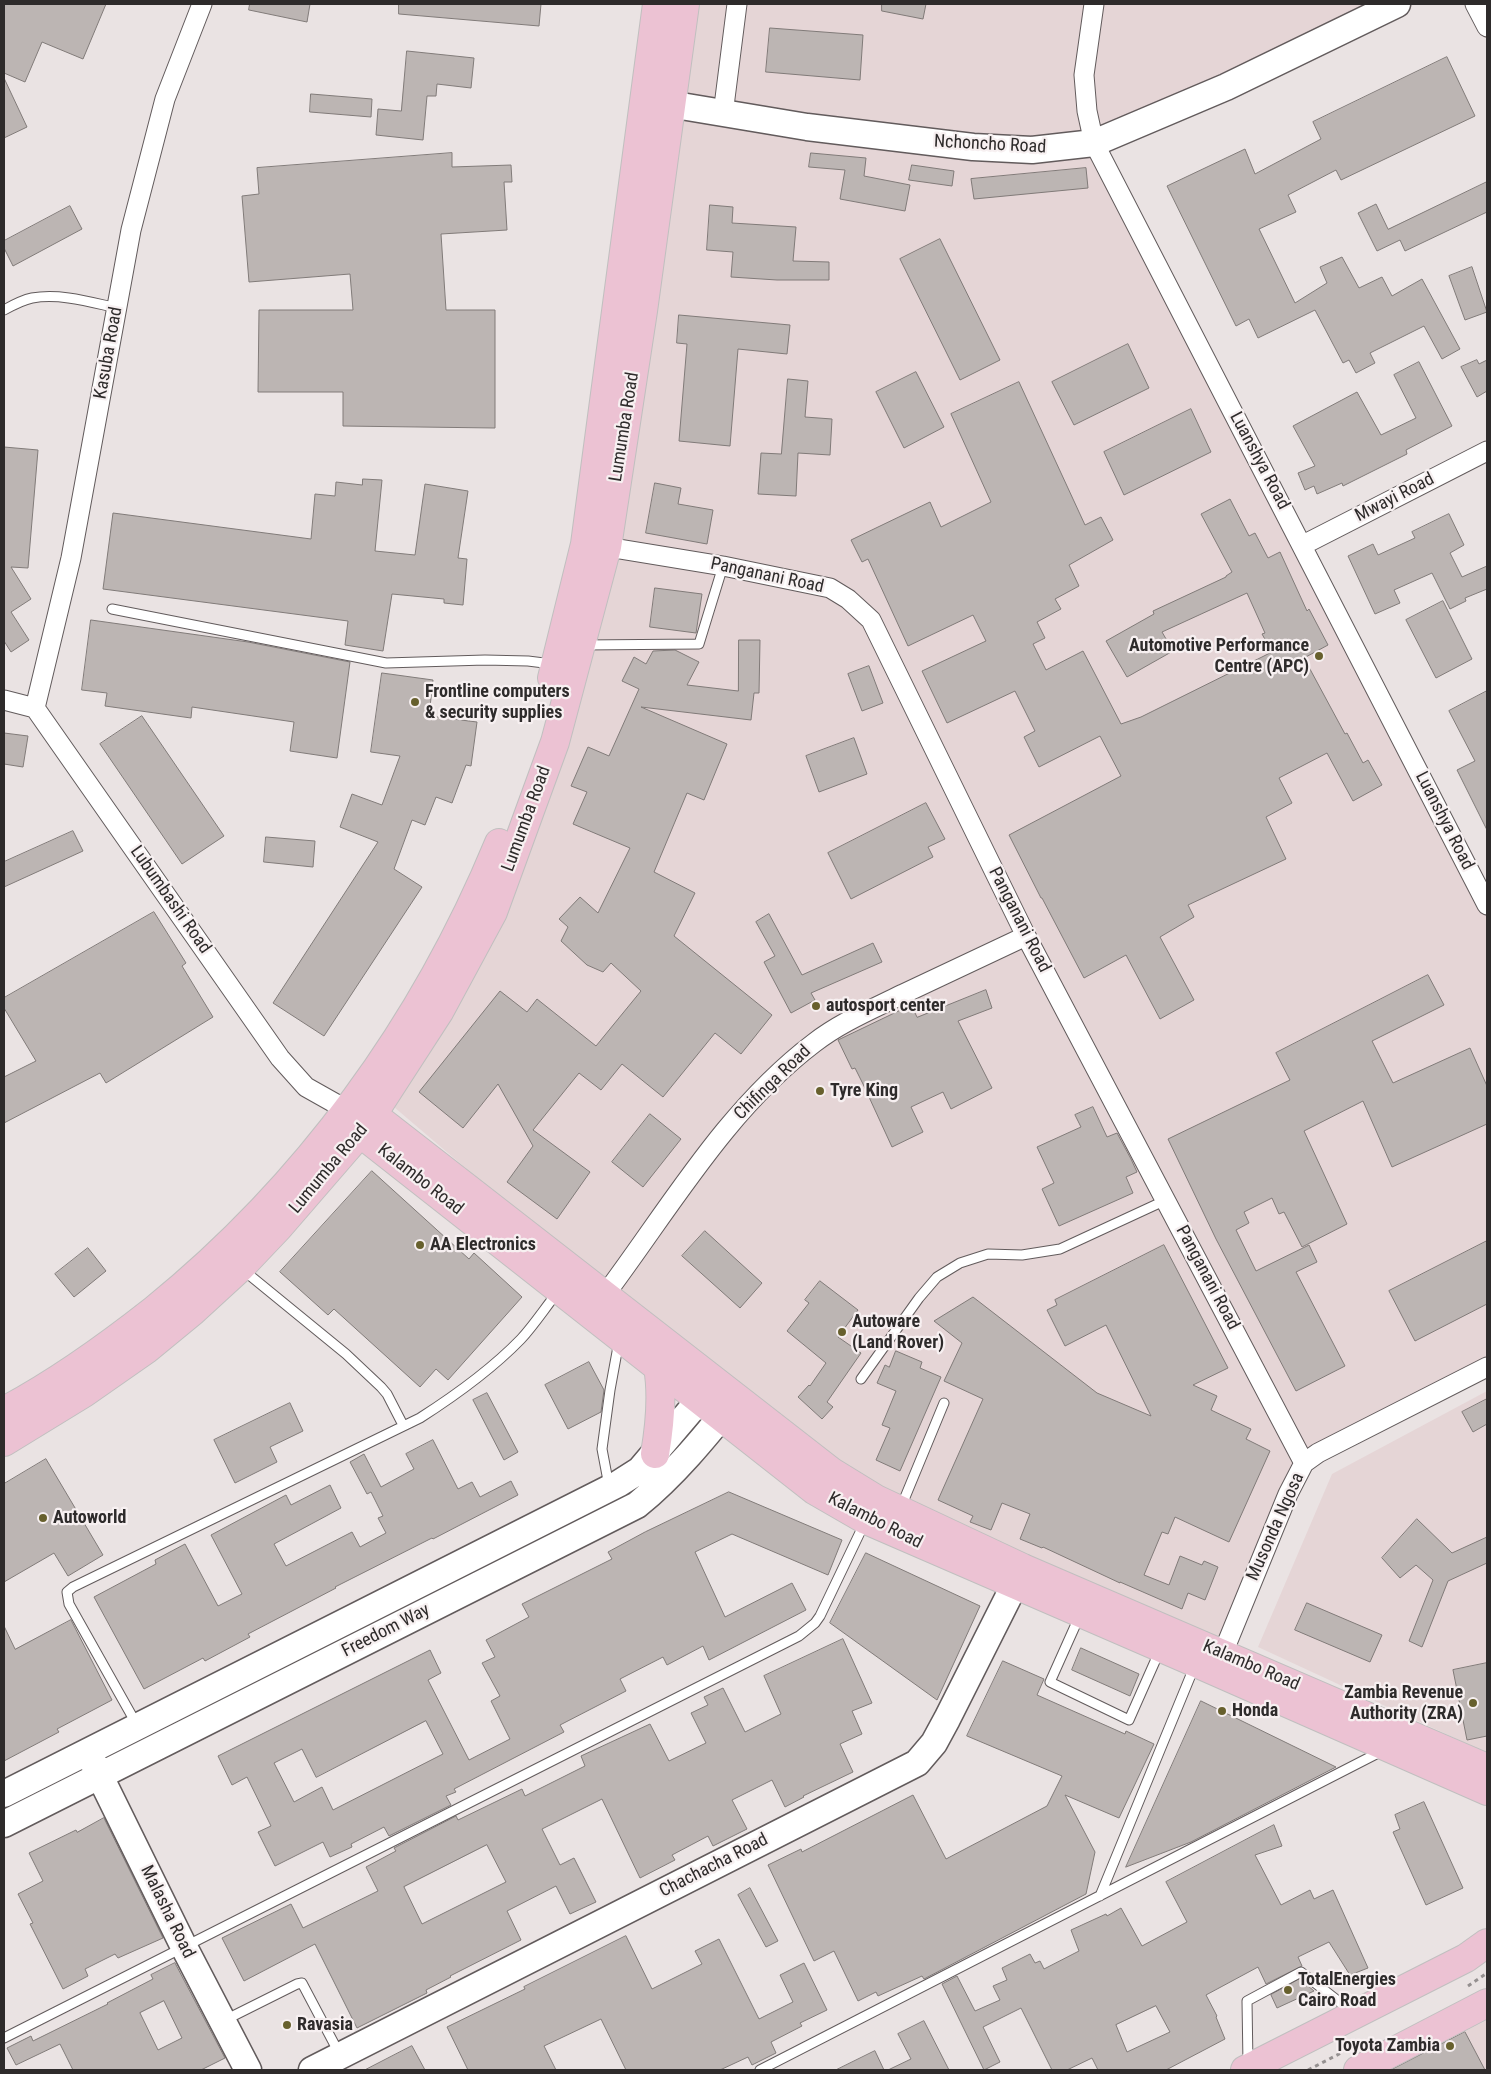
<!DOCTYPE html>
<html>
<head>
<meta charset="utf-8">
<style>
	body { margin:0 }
	#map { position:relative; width:1491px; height:2074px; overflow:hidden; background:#eae3e3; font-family:"Roboto Condensed",sans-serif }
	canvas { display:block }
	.frame { position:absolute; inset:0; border:5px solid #2e2b2b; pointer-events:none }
</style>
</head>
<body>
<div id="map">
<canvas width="1491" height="2074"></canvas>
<div class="frame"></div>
</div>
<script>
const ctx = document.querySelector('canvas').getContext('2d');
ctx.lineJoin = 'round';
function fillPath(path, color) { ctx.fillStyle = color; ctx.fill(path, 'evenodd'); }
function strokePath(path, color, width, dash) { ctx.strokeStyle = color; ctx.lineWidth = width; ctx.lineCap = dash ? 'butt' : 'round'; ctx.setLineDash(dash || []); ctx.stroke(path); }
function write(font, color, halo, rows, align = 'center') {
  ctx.font = font + ' "Roboto Condensed",sans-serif'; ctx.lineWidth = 4.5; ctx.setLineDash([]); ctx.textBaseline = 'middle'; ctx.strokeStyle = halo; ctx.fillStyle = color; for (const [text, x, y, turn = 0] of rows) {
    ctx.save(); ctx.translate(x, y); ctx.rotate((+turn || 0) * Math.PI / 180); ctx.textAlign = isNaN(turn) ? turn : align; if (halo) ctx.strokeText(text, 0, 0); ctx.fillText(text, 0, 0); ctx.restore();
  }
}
fillPath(new Path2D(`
	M685,4H1389L1099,141L1487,902V1361L1302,1458L1224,1669L872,1514L394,1107L447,1020L555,744Z
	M1487,1391V1753L1258,1647L1332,1474Z
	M1487,2020V2070H1389Z`), '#e5d5d6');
const building = new Path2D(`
	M4,4H106L83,59L42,42L25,82L4,73Z
	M250,4H310L307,22L249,10Z
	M399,4H541L539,26L399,14Z
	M882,4H926L923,19L882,11Z
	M770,28L863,35L860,80L766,72Z
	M407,51L474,58L471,88L437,84L436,96H427L423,140L376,135L378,109L401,111Z
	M1447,57L1475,116L1341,180L1336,170L1288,195L1296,212L1259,229L1295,303L1327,283L1320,267L1342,257L1359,288L1382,277L1392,296L1422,279L1460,349L1442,359L1424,326L1370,353L1375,363L1356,373L1349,360L1343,363L1315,310L1258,338L1249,319L1236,326L1167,186L1245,149L1255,174L1321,139L1313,122Z
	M4,78L27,127L4,138Z
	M311,94L372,99L371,117L310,112Z
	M452,153V167L511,165L512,182H504L507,230L441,234L446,310H495V428L343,426V392H258L259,310H353L350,274L249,282L242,196L259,194L257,168Z
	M811,153L866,158L864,176L910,185L905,211L840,199L845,170L809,167Z
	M912,165L954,171L952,186L909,180Z
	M1086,168L1088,188L974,199L971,179Z
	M1487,182V212L1405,251L1400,240L1377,251L1358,213L1376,204L1388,229Z
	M710,205L733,207L732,223L796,227L793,261L829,262V280H777L731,277L733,252L707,250Z
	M70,206L82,229L13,266L4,248V241Z
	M940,239L1000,360L960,380L900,259Z
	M1472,267L1487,312L1465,320L1449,276Z
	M679,315L790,325L787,354L738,349L730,446L679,441L687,344L677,343Z
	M1128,344L1149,388L1074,425L1052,382Z
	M1477,360L1479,364L1487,360V391L1477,397L1461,367Z
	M1419,362L1452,426L1406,450L1407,454L1343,486L1342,483L1317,494L1314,486L1305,490L1298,473L1315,466L1293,426L1357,392L1381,435L1416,418L1394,375Z
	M916,372L944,427L904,448L876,392Z
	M788,379L808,381L805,417L832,419L830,455L798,453L796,496L758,494L761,453L781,454Z
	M1019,382L1085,525L1101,517L1113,540L1069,565L1079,586L1055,599L1061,609L1037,622L1045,638L1033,644L1046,670L1083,651L1121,724L1141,717L1272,652L1262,634L1265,633L1247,593L1162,632L1173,651L1127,677L1106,641L1154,614L1153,611L1226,577V576L1232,572L1201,514L1230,499L1249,536L1255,533L1268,558L1280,552L1307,611L1309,609L1328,645L1304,658L1345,734L1347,733L1363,763L1368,760L1382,785L1353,801L1327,753L1279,778L1292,803L1266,817L1286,859L1188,905L1194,917L1160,937L1194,1000L1160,1019L1126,955L1084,978L1042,898H1041L1009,835L1121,776L1100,736L1039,767L1024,737L1035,731L1015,691L947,723L922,671L986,641L973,615L908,646L868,559L862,562L851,540L930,502L941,527L991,502L951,414Z
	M1191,409L1211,452L1124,495L1104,452Z
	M4,447L38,450L28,568L11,567L31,599L11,612L29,640L11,652L4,641Z
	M363,479L382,480L375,551L415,555L425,484L468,491L458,558L467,559L463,605L444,603V599L392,594L383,651L345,645L348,621L103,589L113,513L311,539L315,494L335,496L336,482L362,485Z
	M655,483L681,488L678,504L713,510L707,544L646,533Z
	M1449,514L1464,545L1450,553L1462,577L1487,566V589L1465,598L1466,601L1450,609L1432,573L1394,590L1400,603L1375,614L1348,556L1373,544L1378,555L1415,538L1412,532Z
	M655,588L702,594L696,633L650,627Z
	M1443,601L1472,659L1436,678L1406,620Z
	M91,620L248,642L350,662L337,758L290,751L294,722L192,707L191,718L105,706L107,693L82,690Z
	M739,640H760L759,693H754L751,720L641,707L727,744L704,800L687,793L654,872L695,893L674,936L772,1015L741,1054L715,1033L663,1097L622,1064L601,1090L579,1073L533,1130L590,1172L557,1219L507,1182L533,1146L498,1084L463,1128L419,1092L500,991L527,1012L537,999L596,1046L641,991L611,963L603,972L587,965L561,941L568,927L559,919L580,897L598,913L630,848L573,824L587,792L571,786L588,747L609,756L639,689L622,681L634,657L646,664L653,651L675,650L699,662L687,685L738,691Z
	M869,666L883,703L862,711L848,674Z
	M382,673L433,680L429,716L477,722L471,766L466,765L452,803L436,797L425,825L412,820L394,869L422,887L324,1036L273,1003L378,842L340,827L352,794L382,805L400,756L371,752Z
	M1487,691V830L1457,770L1475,761L1449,711Z
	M142,716L224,836L182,864L100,744Z
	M4,733L28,736L23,767L4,764Z
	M854,738L867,774L819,792L806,756Z
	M926,803L945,839L928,847L933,857L851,899L828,853Z
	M73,831L83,851L4,887V862Z
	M266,837L315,841L313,867L264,862Z
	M154,912L186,963L182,966L213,1017L106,1083L100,1073L4,1123V1077L36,1061L4,1008V998Z
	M769,914L802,975L873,943L882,962L811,993L815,1000L791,1013L764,962L775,956L756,922Z
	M1428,975L1444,1005L1372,1041L1393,1083L1470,1048L1487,1086V1124L1392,1167L1363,1101L1304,1131L1347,1224L1302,1247L1284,1212L1279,1214L1272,1198L1244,1212L1249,1223L1236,1230L1256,1271L1309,1245L1317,1262L1296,1272L1345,1366L1296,1391L1216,1239L1168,1139L1290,1080L1276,1053Z
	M986,990L992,1008L958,1021L992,1088L951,1109L943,1092L911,1107L923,1132L892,1147L863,1084L855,1068L852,1069L838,1040L911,1005L917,1017Z
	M1093,1107L1107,1137L1117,1133L1131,1159L1137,1172L1126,1177L1133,1193L1059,1226L1042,1189L1054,1183L1037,1147L1081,1127L1075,1115Z
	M650,1114L681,1139L643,1187L612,1162Z
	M372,1171L469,1259L474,1253L522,1297L448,1380L436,1369L420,1387L334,1309L328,1315L280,1272Z
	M705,1231L762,1283L740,1308L682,1256Z
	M1487,1241V1304L1415,1341L1389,1291Z
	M1164,1245L1228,1368L1193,1385L1217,1396L1211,1410L1251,1429L1246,1439L1270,1451L1229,1542L1175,1517L1168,1534L1162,1532L1144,1575L1169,1585L1180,1556L1202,1565L1204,1561L1218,1567L1205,1600L1188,1593L1182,1609L1120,1582V1583L1043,1547L1042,1548L1020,1539L1030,1514L1002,1503L991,1530L970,1522L973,1516L938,1500L983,1399L944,1381L962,1343L934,1321L973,1297L1097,1393L1151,1416L1106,1325L1065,1346L1047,1310L1057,1305L1055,1300Z
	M88,1248L106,1271L74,1297L55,1274Z
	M820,1281L858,1310L838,1337L861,1353L827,1402L833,1407L822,1419L798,1397L809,1385L810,1386L826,1363L787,1331L809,1303L805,1300Z
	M896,1351L922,1362L920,1368L941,1377L900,1471L876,1460L890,1428L882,1425L896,1391L877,1383L885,1365L889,1367Z
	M589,1362L604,1390L601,1412L568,1429L545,1385Z
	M487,1393L518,1452L504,1460L473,1400Z
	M1487,1399V1424L1473,1432L1462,1412Z
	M290,1403L303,1431L270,1447L277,1462L235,1483L214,1440Z
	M433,1440L458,1489L472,1482L480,1497L511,1481L518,1495L433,1539L432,1538L335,1587L336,1588L248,1634L250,1637L205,1661L203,1658L144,1689L94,1597L156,1564L155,1560L185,1544L218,1606L242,1594L211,1535L286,1495L291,1505L330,1485L341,1508L274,1544L286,1566L352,1532L360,1547L386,1533L378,1518L383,1516L371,1492L367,1494L350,1462L364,1454L381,1487L414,1469L406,1454Z
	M46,1459L103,1555L68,1576L54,1553L4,1582V1484Z
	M729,1492L842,1540L828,1575L732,1534L695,1552L725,1617L792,1583L806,1610L709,1660L703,1646L667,1665L663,1657L620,1679L626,1691L560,1725L564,1732L454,1789L456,1792L446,1796L451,1805L389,1836L384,1827L351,1844L352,1847L330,1857L323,1842L275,1866L258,1832L271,1826L247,1777L232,1785L218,1756L430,1650L441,1673L428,1680L469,1760L510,1739L491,1701L500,1696L482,1663L495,1657L486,1640L529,1617L522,1604L612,1559L608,1552L645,1532ZM426,1721L443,1754L333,1810L322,1787L294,1802L274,1763L302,1749L316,1777Z
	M1417,1519L1452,1553L1487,1537V1563L1448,1581L1422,1647L1409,1641L1433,1580L1416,1565L1400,1578L1382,1558Z
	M866,1553L980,1606L937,1700L830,1623Z
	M1307,1603L1382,1635L1370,1662L1295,1630Z
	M71,1620L112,1700L57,1729L59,1732L4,1761V1626L15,1649Z
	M843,1639L872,1703L852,1711L862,1734L840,1744L853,1772L803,1796L804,1797L785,1807L772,1780L732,1800L747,1829L713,1846L708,1836L672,1855L675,1860L640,1878L602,1799L542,1829L560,1865L574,1858L596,1902L570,1914L556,1886L507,1911L521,1940L450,1976L451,1977L426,1990L427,1993L357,2028L315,1944L244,1981L222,1938L291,1904L303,1928L378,1891L366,1867L396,1851L394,1848L456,1816L458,1820L522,1789L525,1796L585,1766L581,1756L650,1724L669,1761L706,1743L691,1713L708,1705L704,1697L723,1688L745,1732L781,1714L764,1676ZM487,1845L506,1882L422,1924L404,1887Z
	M1081,1648L1139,1674L1130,1696L1072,1670Z
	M1003,1661L1044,1679L1037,1695L1125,1734L1126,1731L1154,1744L1119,1818L1065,1795L1095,1852L1086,1894L924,1979L922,1976L878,1996L876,1992L858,2001L834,1951L814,1961L768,1865L801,1849L802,1852L913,1795L946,1859L1047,1806L1062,1776L967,1736Z
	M1487,1663V1736L1467,1740L1453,1670Z
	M1201,1701L1336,1767L1191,1842L1126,1867Z
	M1424,1802L1463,1888L1426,1905L1393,1832L1400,1829L1395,1815Z
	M104,1818L163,1938L118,1958L115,1954L85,1969L88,1976L63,1989L30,1924L33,1923L18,1894L43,1881L29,1853L76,1830L77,1832Z
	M1274,1825L1282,1846L1255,1855L1281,1905L1310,1890L1314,1899L1333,1890L1368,1968L1350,1975L1329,1942L1298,1957L1302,1966L1266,1984L1258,1967L1206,1995L1217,2016L1216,2017L1225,2039L1166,2070H1098L1092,2058L1067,2070H1052L1021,2008L983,2027L1000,2062L984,2070L942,1984L957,1976L975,2011L1000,2000L993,1986L1007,1980L1002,1968L1030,1954L1035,1963L1040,1961L1044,1969L1079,1951L1071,1930L1106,1914L1107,1916L1121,1908L1142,1946L1187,1922L1166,1882ZM1156,2006L1170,2032L1127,2052L1116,2025Z
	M750,1888L778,1941L766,1947L738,1895Z
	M626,1936L652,1989L702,1964L695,1951L719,1939L759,2019L793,2002L780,1975L804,1963L827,2010L800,2023L802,2026L771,2042L776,2053L752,2065L748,2057L720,2070H626L601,2019L544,2046L556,2070H468L447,2027L525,1989L524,1987Z
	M175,1963L225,2058L201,2070H73L60,2044L16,2065L7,2048L31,2036L33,2041L108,2004L107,2003L153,1979L151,1975ZM164,2001L182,2038L158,2050L140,2013Z
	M1300,1979L1314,1991L1277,2008L1271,1995Z
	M924,2021L949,2070H888L911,2059L898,2034Z
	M1465,2032L1485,2070H1391Z
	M412,2046L425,2070H365Z
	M875,2051L884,2070H836Z`);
fillPath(building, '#bcb5b3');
strokePath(building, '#817b79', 1);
const lane = new Path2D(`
	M4,310C13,305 22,300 32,298C60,293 90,302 117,308
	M112,609L386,663L485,660L528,661L552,664
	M583,645L699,644L723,566
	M242,1269L346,1354L381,1387L387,1394L403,1425
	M861,1379L919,1298L937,1277L960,1263L988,1254L1022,1255L1060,1249L1166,1200
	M609,1486L602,1449L610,1390L619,1341
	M901,1507L944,1403
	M1080,1615L1050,1682L1129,1720L1160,1650
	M137,1725L69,1604L67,1592L73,1587L420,1418C456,1395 491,1370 521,1339C534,1325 545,1308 557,1293
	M1100,1896L1195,1665
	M225,2020L297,1984L302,1983L339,2053
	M4,2038L799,1636L815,1623L820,1616L865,1522
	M1248,2064L1247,2001L1301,1972L1351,2011
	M760,2070L1382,1751`);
const street = new Path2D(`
	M1094,4L1084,75L1087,111L1094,143L1487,905
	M1475,4L1487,27
	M723,114L737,4
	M595,545L723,566L830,588L848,599L871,620L1026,936L1304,1463
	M1303,545L1487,451
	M4,700L35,708L280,1058L306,1087L338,1105
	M35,708L71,558L131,230L165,99L202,4
	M598,1304C666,1215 723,1112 814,1043C841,1022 873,1009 903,994C944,975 985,955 1026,936
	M1218,1665L1288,1494L1304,1463L1318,1453L1487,1367`);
const secondary = new Path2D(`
	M651,101L807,127L973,147L1032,150L1094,143L1226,87L1397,4
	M92,1760L184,1947L248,2070
	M4,1794L618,1484L640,1470L713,1384
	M4,1824L637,1505C674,1475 705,1437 734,1401
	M312,2070L917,1763L934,1743L947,1719L1023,1568`);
const primary = new Path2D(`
	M552,678L585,544L657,4
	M358,1103L832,1472L876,1499L1023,1568L1487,1768
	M346,1122L814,1490L866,1520L1196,1663L1487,1791
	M4,1411C57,1383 107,1347 154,1310C307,1186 424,1025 499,843
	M4,1442L84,1393L147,1349L192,1312L240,1268L278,1228L361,1132L373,1114L439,1012L493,912L555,742L607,547L643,311L685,4
	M655,1454C660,1425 663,1396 658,1367
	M1245,2070L1466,1958L1487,1943
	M1358,2070L1487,2003`);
strokePath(lane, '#625b5c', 11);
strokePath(street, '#625b5c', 21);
strokePath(secondary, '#625b5c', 29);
strokePath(primary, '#c0bfbf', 30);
strokePath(new Path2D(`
	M1468,1986L1487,1973
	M1308,2070L1343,2052`), '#959090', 3, [4, 4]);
strokePath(lane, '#fff', 9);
strokePath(street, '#fff', 19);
strokePath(secondary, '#fff', 26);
strokePath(primary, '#ecc2d3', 28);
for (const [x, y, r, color] of [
	[1319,656,5,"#67602d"],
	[415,702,5,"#67602d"],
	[816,1006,5,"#67602d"],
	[820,1091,5,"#67602d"],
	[420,1245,5,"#67602d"],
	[842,1332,5,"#67602d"],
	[43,1518,5,"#67602d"],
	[1473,1703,5,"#67602d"],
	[1222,1711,5,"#67602d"],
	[1288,1990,5,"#67602d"],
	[287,2025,5,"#67602d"],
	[1450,2046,5,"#67602d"]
]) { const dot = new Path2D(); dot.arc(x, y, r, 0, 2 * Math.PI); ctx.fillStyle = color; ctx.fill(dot); strokePath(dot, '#f7f0f1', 2); }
write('18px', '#2e2b2b', '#f7f0f1', [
	["Nchoncho Road",990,145,3],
	["Kasuba Road",109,353,-80],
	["Lumumba Road",625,427,-81],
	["Luanshya Road",1259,461,62],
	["Mwayi Road",1395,498,-27],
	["Panganani Road",767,576,12],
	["Lumumba Road",527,819,-70],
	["Luanshya Road",1444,821,63],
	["Lubumbashi Road",170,900,55],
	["Panganani Road",1019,920,63],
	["Chifinga Road",773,1083,-44],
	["Lumumba Road",329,1169,-50],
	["Kalambo Road",420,1180,38],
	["Panganani Road",1207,1278,62],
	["Kalambo Road",875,1521,27],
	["Musonda Ngosa",1276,1527,-66],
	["Freedom Way",386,1631,-27],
	["Kalambo Road",1251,1666,23],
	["Chachacha Road",714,1866,-27],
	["Malasha Road",167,1912,64]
]);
write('bold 18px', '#2e2b2b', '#f7f0f1', [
	["Automotive Performance",1309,646,"right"],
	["Centre (APC)",1309,667,"right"],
	["Frontline computers",425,692],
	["& security supplies",425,713],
	["autosport center",826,1006],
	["Tyre King",830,1091],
	["AA Electronics",430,1245],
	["Autoware",852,1322],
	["(Land Rover)",852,1343],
	["Autoworld",53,1518],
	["Zambia Revenue",1463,1693,"right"],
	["Authority (ZRA)",1463,1714,"right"],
	["Honda",1232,1711],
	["TotalEnergies",1298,1980],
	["Cairo Road",1298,2001],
	["Ravasia",297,2025],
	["Toyota Zambia",1440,2046,"right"]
], 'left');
</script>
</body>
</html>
